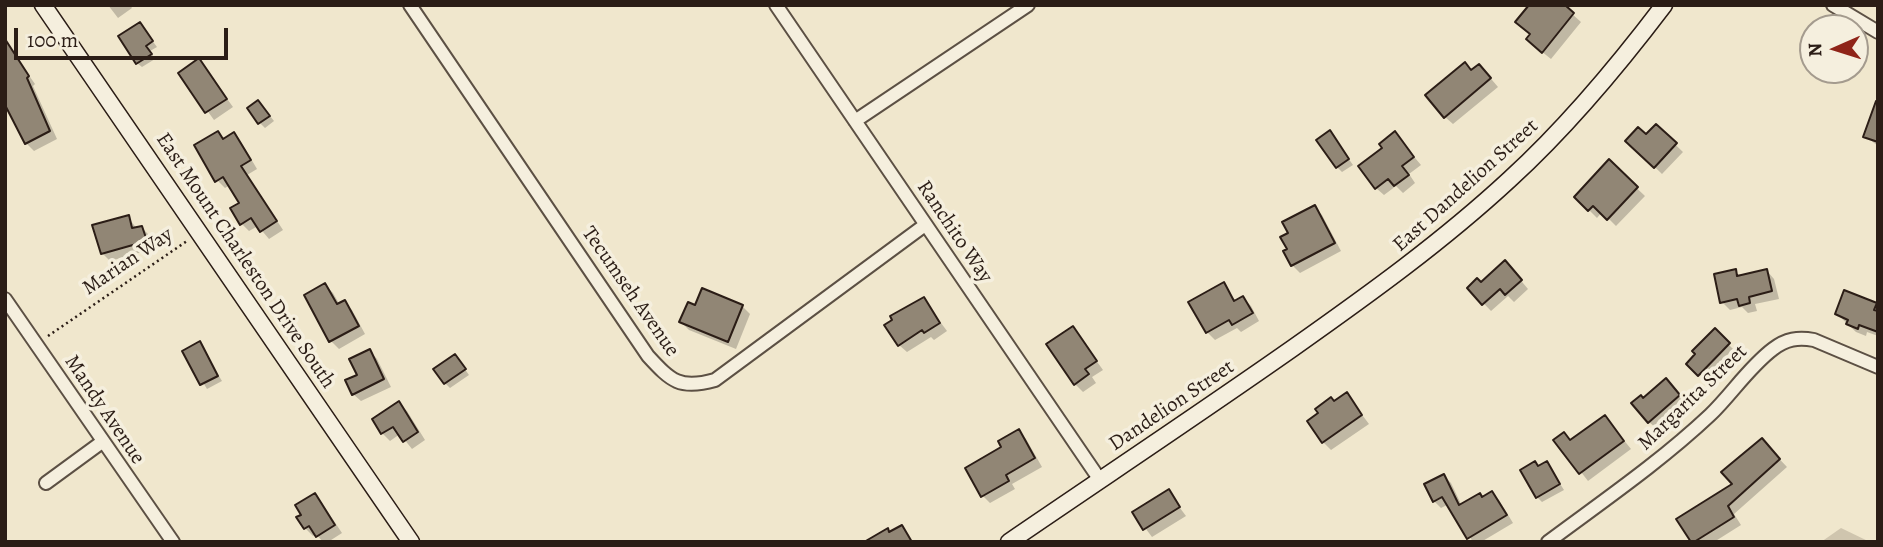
<!DOCTYPE html>
<html>
<head>
<meta charset="utf-8">
<style>
	body { margin:0 }
	#map { position:relative; width:1883px; height:547px; overflow:hidden; background:#f0e7cd; font-family:Alegreya,serif }
	canvas { display:block }
	.frame { position:absolute; inset:0; border:7px solid #2b1d16; pointer-events:none }
	.north { position:absolute; left:1799px; top:14px; width:70px; height:70px; box-sizing:border-box; background:#f5efde; border:2px solid #a49b8e; border-radius:50%; rotate:267deg; font-size:19px; font-weight:700; line-height:28px; text-align:center; color:#2b1d16 }
	.north::after { content:''; display:block; margin:auto; width:24px; height:32px; background:#8f2418; clip-path:polygon(50% 0,100% 100%,50% 72%,0 100%) }
	.scale { position:absolute; left:14px; top:28px; width:214px; height:32px; box-sizing:border-box; border:4px solid #2b1d16; border-top:0; padding-left:9px; font-size:21px; line-height:24px; white-space:nowrap; color:#2b1d16; -webkit-text-stroke:5px #f5efde; paint-order:stroke }
</style>
</head>
<body>
<div id="map">
<canvas width="1883" height="547"></canvas>
<div class="frame"></div>
<div class="north">N</div>
<div class="scale">100 m</div>
</div>
<script>
const ctx = document.querySelector('canvas').getContext('2d');
ctx.lineJoin = 'round';
function fillPath(path, color) { ctx.fillStyle = color; ctx.fill(path, 'evenodd'); }
function strokePath(path, color, width, dash) { ctx.strokeStyle = color; ctx.lineWidth = width; ctx.lineCap = dash ? 'butt' : 'round'; ctx.setLineDash(dash || []); ctx.stroke(path); }
function write(font, color, halo, rows, align = 'center') {
  ctx.font = font + ' Alegreya,serif'; ctx.lineWidth = 7; ctx.setLineDash([]); ctx.textBaseline = 'middle'; ctx.strokeStyle = halo; ctx.fillStyle = color; for (const [text, x, y, turn = 0] of rows) {
    ctx.save(); ctx.translate(x, y); ctx.rotate((+turn || 0) * Math.PI / 180); ctx.textAlign = isNaN(turn) ? turn : align; if (halo) ctx.strokeText(text, 0, 0); ctx.fillText(text, 0, 0); ctx.restore();
  }
}
fillPath(new Path2D(`
	M1841,528L1870,542H1821Z`), '#cfc5ae');
fillPath(new Path2D(`
	M108,5H130L132,8L118,18Z
	M1562,5L1581,22L1551,59L1536,47Z
	M140,24L157,47L150,51L155,59L142,67L137,63Z
	M9,47L35,84L33,86L57,139L34,151L26,143Z
	M199,60L233,107L214,120L180,73Z
	M1472,72L1487,74L1498,87L1453,124L1445,117Z
	M263,107L274,121L265,128L260,123Z
	M1878,116V146L1865,136Z
	M1656,126L1683,152L1662,174L1628,141L1646,137Z
	M218,133L224,140L234,134L241,142L257,169L247,175L283,230L269,239L258,226L249,231L242,224L241,204L230,185L225,188L217,180Z
	M1395,134L1421,165L1409,174L1415,183L1403,193L1396,186L1384,195L1376,188L1385,149Z
	M1334,138L1353,165L1342,172L1337,167Z
	M1609,162L1645,196L1616,226L1602,212L1597,218L1576,197Z
	M1315,208L1322,215L1341,251L1300,273L1292,265Z
	M128,217L137,229L142,228L149,235L153,249L110,261L102,253Z
	M1512,270L1528,289L1514,302L1508,296L1491,311L1469,288Z
	M1735,271L1741,277L1767,271L1774,279L1779,299L1755,304L1757,311L1748,313L1742,307L1730,310L1722,302Z
	M1223,284L1236,302L1243,298L1251,306L1259,321L1241,332L1237,328L1215,340L1207,332Z
	M325,285L333,293L340,305L344,302L352,310L365,334L339,349L331,341L306,295Z
	M923,299L947,331L934,340L931,337L907,352L899,345Z
	M1876,304L1878,336L1867,332L1866,336L1856,332L1837,314Z
	M742,306L750,314L736,349L689,330L681,322L696,307Z
	M1073,328L1103,370L1092,377L1096,383L1083,392L1075,384Z
	M1715,331L1733,349L1704,379L1689,364Z
	M199,343L222,381L207,389L184,351Z
	M370,351L377,359L391,387L361,401L353,394Z
	M459,361L469,375L450,388L445,383Z
	M1674,388L1687,404L1657,429L1649,422L1643,400Z
	M1347,395L1369,424L1331,450L1323,442L1335,403Z
	M399,404L407,411L425,440L412,449L400,434L390,441L382,433Z
	M1605,417L1631,449L1588,481L1556,440L1571,442Z
	M1019,431L1026,439L1042,467L1012,484L1015,489L990,503L983,496L1003,448Z
	M1769,448L1787,467L1734,514L1741,525L1714,542H1693L1734,484Z
	M1547,463L1564,490L1542,502L1537,497Z
	M1444,476L1451,483L1462,506L1492,493L1499,500L1513,523L1481,542H1473L1449,504L1441,508L1434,501Z
	M1168,492L1186,516L1152,537L1134,513Z
	M315,495L322,503L342,533L328,542H323L316,534L313,536L305,528L303,515Z`), '#0003');
const building = new Path2D(`
	M1529,5H1565L1574,13L1542,53L1526,39L1530,34L1515,22Z
	M140,22L153,41L146,46L152,54L136,64L118,36Z
	M5,39L29,76L27,78L50,131L25,144L5,105Z
	M199,58L227,99L205,113L178,73Z
	M1465,62L1471,70L1479,64L1491,78L1444,118L1425,95Z
	M258,100L270,116L258,124L247,108Z
	M1876,101L1878,102V142L1863,137Z
	M1656,124L1677,143L1654,168L1625,141L1638,127L1646,134Z
	M1330,130L1349,159L1336,168L1316,140Z
	M218,131L223,139L234,132L251,160L241,166L277,221L260,232L251,218L240,225L230,208L239,203L223,177L215,182L194,145Z
	M1395,131L1414,157L1402,166L1409,175L1394,186L1388,179L1375,189L1358,166L1382,148L1379,144Z
	M1609,159L1638,187L1607,220L1593,206L1588,211L1574,197Z
	M1315,205L1335,243L1291,266L1283,251L1287,249L1280,237L1288,233L1282,222Z
	M129,215L132,228L142,226L147,241L101,254L92,225Z
	M1505,260L1522,280L1505,295L1500,289L1482,305L1467,288L1477,278L1481,282Z
	M1736,269L1737,276L1767,269L1772,291L1749,297L1750,303L1739,306L1737,299L1720,303L1714,274Z
	M1224,282L1234,301L1243,296L1253,313L1232,325L1229,320L1206,333L1188,302Z
	M325,283L337,304L345,300L359,326L329,342L304,295Z
	M702,288L743,305L728,342L679,322L688,302L695,305Z
	M1844,290L1877,303L1874,310L1878,311V332L1859,325L1858,329L1846,324L1848,320L1835,314Z
	M924,297L940,323L924,333L922,330L898,346L884,325L892,320L890,316Z
	M1073,326L1097,361L1085,369L1089,374L1074,385L1046,344Z
	M1715,328L1730,343L1698,376L1686,364L1695,354L1692,351Z
	M200,341L218,376L200,385L182,351Z
	M370,349L384,379L352,395L345,380L357,375L349,359Z
	M455,354L466,369L444,384L433,369Z
	M1666,378L1680,395L1648,423L1631,403L1641,395L1643,398Z
	M1347,392L1362,415L1322,443L1307,421L1318,413L1315,409L1331,397L1334,401Z
	M399,401L418,432L403,442L393,427L381,434L372,419Z
	M1605,415L1624,441L1579,474L1553,440L1564,432L1570,440Z
	M1019,429L1035,458L1006,475L1009,481L981,497L965,468L1001,447L998,441Z
	M1762,438L1780,459L1728,506L1734,517L1694,542H1691L1676,519L1732,484L1721,472Z
	M1535,461L1538,466L1547,461L1560,484L1536,498L1520,470Z
	M1444,474L1459,505L1480,493L1482,497L1492,491L1507,515L1467,539L1442,497L1433,502L1424,484Z
	M1169,489L1180,507L1143,530L1132,512Z
	M315,493L335,525L316,537L309,526L304,529L296,517L301,515L295,505Z
	M902,525L912,542H864L888,528L889,532Z`);
fillPath(building, '#918675');
strokePath(building, '#2b1d16', 2);
const street = new Path2D(`
	M410,5L648,356C671,381 680,390 715,380L925,225
	M776,5L1100,480
	M1833,5L1878,32
	M855,121L1028,5
	M5,299L173,542
	M46,483L102,442
	M1548,542C1603,501 1660,462 1710,415C1731,395 1749,367 1773,349C1786,339 1798,337 1814,340L1878,367`);
const secondary = new Path2D(`
	M43,5L411,542
	M1009,542C1104,477 1199,414 1293,348C1368,295 1442,242 1510,179C1567,127 1617,67 1664,5`);
strokePath(street, '#5c5044', 16);
strokePath(secondary, '#2b1d16', 19);
strokePath(new Path2D(`
	M48,336L187,241`), '#2b1d16', 2.5, [2, 3.5]);
strokePath(street, '#f5efde', 12);
strokePath(secondary, '#f5efde', 16);
write('21px', '#2b1d16', '#f5efde', [
	["East Dandelion Street",1466,186,-42],
	["Ranchito Way",954,232,56],
	["East Mount Charleston Drive South",245,261,56],
	["Marian Way",128,262,-34],
	["Tecumseh Avenue",630,292,55],
	["Margarita Street",1693,398,-44],
	["Dandelion Street",1172,406,-34],
	["Mandy Avenue",104,410,56]
]);
</script>
</body>
</html>
